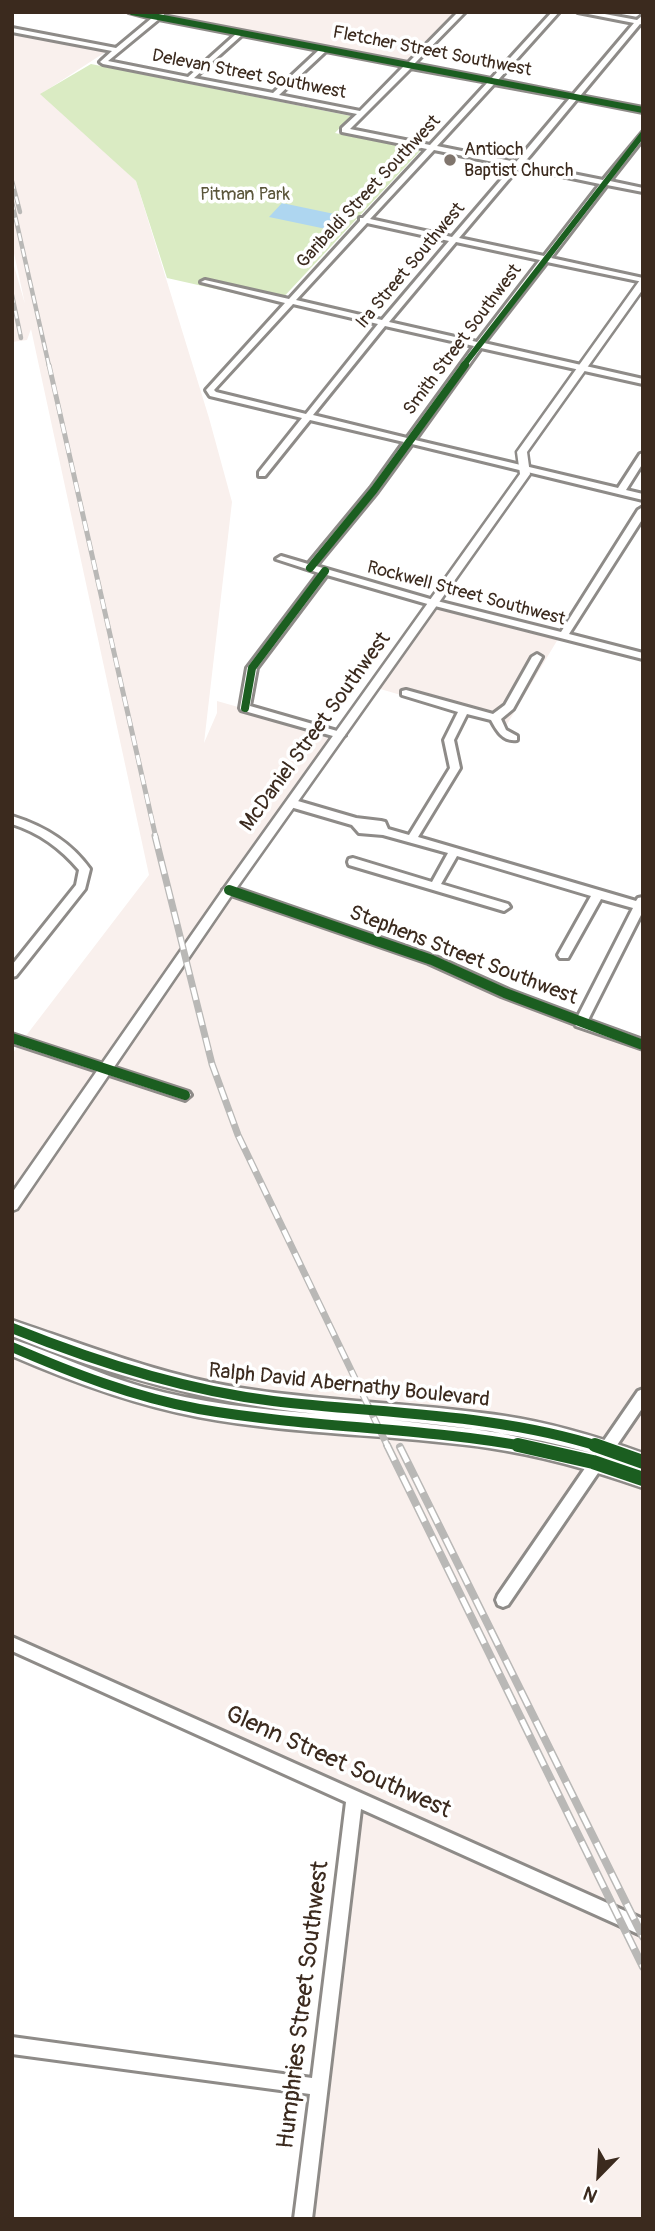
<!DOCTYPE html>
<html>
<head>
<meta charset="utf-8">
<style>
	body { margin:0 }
	#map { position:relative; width:655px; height:2231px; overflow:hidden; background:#fff; font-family:Pangolin,sans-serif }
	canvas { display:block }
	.frame { position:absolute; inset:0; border:14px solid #3b2a1e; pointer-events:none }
	.north { position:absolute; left:564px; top:2140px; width:70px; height:70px; -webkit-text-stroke:5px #fff; paint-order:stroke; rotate:204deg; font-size:19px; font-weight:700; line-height:28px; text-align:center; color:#3b2a1e }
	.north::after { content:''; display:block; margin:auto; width:24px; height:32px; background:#3b2a1e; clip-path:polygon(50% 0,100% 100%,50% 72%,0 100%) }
</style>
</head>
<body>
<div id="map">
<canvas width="655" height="2231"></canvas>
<div class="frame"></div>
<div class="north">N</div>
</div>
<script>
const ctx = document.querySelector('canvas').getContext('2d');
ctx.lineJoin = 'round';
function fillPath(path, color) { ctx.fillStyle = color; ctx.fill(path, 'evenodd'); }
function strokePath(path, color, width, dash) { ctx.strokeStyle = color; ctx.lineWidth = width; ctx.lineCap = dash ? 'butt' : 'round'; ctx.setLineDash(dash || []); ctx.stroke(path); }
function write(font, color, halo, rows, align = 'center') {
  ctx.font = font + ' Pangolin,sans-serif'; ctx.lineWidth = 7; ctx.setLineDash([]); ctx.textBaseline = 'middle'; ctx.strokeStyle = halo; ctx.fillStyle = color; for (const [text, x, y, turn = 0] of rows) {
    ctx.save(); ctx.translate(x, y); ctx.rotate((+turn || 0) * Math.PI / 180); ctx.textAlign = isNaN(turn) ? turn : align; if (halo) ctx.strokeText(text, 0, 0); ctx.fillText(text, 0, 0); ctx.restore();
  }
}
fillPath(new Path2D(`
	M163,12H465L411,67L160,14Z
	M12,32L107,51L44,92L136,181L209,418L232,502L204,743L217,713V701L344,737L234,887L327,928L643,1038V2219H314L357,1796L12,1642V1054L149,875L31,329L27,340L12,342V259L25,304L12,244Z
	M436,602L561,634L506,726L377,688Z`), '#f9f0ed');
fillPath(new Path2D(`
	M91,64L351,116L335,133L421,150L278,303L167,278L136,181L40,94Z`), '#daebc3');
fillPath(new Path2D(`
	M282,203L344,216L331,230L269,217Z`), '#aed6f0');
const minor = new Path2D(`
	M129,12L156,15L162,12L164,14L163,16L408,63L458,12H465L414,64L491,79L552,12H559L498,80L573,95L634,23L578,12H594L637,20L643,15V25L640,24L580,96L643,108V112L577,99L523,164L603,180L643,132V139L610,181L643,188V192L607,185L551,258L643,278V282L547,262L484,343L643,379V384L481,348L415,440L618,488L640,454L643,453V463L626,490L643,494V500L412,444L377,492L316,566L437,601L561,632L638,510L643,507V518L569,634L643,653V659L431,605L327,575L257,668L250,706L344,733L345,735L340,738L241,710L240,708L247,668L319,573L276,559L281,556L308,564L371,488L404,442L310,420L265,476H259V472L302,418L210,396L206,390L285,303L201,282L205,280L289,299L360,221V218H363L427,149L342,132V128L357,114L103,64L100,62L101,61L112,51L12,32V28L116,48L152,18ZM159,19L236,34L188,77L108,61ZM242,35L319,50L273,93L194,78ZM326,51L404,66L360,111L279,95ZM411,68L488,82L430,145L350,129ZM494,84L570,98L516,162L437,146ZM434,150L513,166L452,237L370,219ZM519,167L600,184L544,256L459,238ZM367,223L449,241L382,320L296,300ZM456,242L540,260L477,342L389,322ZM293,304L378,324L306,414L216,392L214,390ZM385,326L474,346L407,438L313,415Z
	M537,654L542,657L513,709L501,719L506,730L517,736V740C503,742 497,731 491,720L467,714L454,740L460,768L418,837L636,901L638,898L643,897V911L588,1020L643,1040V1049L576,1026L575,1024L501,996L428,963L225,893L223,890L229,886L233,887L436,957L509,990L578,1016L633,908L601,899L568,958H560L558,955L591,896L457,856L441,884L508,904L510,907L504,911L349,865L348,862L349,859L353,858L432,882L448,853L383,835L359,833L352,825L287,806L286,803L291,799L356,818L381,821L385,822L388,829L409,835L450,768L444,740L458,712L402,695V691L406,690L493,714L505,705L532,657Z
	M12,816C44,826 71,842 90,869L85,889L16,976L12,977V965L76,885L79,870C60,848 40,833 12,824Z
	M12,1034L189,1092L191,1095L185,1100L12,1043Z
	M643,1389V1407L508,1605L503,1607L498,1605L496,1600L498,1595L638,1391Z
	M12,1637L643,1919V1936L361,1809L312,2219H294L310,2094L12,2054V2037L312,2078L346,1802L12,1651Z`);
const tertiary = new Path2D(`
	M643,279V289L527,452L530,474L233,893L17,1209L12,1211V1193L225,887L520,474L517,452L640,280Z`);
const secondary = new Path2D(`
	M12,1320C88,1346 161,1375 241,1388C328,1402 417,1403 505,1416C552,1423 598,1437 643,1453V1488C592,1470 542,1456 489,1448C392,1434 294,1435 198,1417C134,1405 72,1382 12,1356V1339C56,1354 98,1374 143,1387C200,1403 258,1409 317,1414C211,1403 111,1377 12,1336ZM392,1420C460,1426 526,1435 592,1453L490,1431Z`);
strokePath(minor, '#8e8b88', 6);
strokePath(tertiary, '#8e8b88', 5);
strokePath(secondary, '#8e8b88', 5);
fillPath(minor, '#fff');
fillPath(tertiary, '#fff');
fillPath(secondary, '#fff');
const railFar3 = new Path2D(`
	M12,181L20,212
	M12,202L49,366
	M12,295L21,338`);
const railFar2 = new Path2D(`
	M49,365L156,838`);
const railFar1 = new Path2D(`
	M155,836L212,1064L238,1135L388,1447`);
const rail = new Path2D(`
	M387,1445L643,1967
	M400,1447L643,1937`);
strokePath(railFar3, '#b9b8b6', 4.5);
strokePath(railFar2, '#b9b8b6', 5);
strokePath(railFar1, '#b9b8b6', 7);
strokePath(rail, '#b9b8b6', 8);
strokePath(railFar3, '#fff', 2.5, [8]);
strokePath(railFar2, '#fff', 3.5, [10]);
strokePath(railFar1, '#fff', 4.5, [13]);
strokePath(rail, '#fff', 5, [17]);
strokePath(new Path2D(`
	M132,12L643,110
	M463,366L643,134`), '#1b5e20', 6);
strokePath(new Path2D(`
	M310,568L374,490L465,365
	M245,708L252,668L325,571`), '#1b5e20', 8);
strokePath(new Path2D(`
	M229,890L432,960L505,993L643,1045
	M12,1038L185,1095
	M12,1328C96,1362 183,1390 273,1401C383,1414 494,1413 601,1447
	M12,1347C72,1373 134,1397 199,1409C308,1428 419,1427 528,1447`), '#1b5e20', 10);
strokePath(new Path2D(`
	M518,1445L593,1462L643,1479
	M595,1445L643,1462`), '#1b5e20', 14);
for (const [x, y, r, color] of [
	[450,160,7,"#80756d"]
]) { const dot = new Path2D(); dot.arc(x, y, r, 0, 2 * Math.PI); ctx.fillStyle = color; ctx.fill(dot); strokePath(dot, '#fff', 2.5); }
write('18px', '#3b2a1e', '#fff', [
	["Fletcher Street Southwest",432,52,11],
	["Delevan Street Southwest",249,75,11],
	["Garibaldi Street Southwest",369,192,-47],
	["Ira Street Southwest",411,266,-50],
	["Smith Street Southwest",463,340,-53],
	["Rockwell Street Southwest",466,594,15]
]);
write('18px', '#3b2a1e', '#fff', [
	["Antioch",464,150],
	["Baptist Church",464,171]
], 'left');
write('18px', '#5b563b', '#fff', [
	["Pitman Park",245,195]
]);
write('21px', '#3b2a1e', '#fff', [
	["McDaniel Street Southwest",316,732,-54],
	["Stephens Street Southwest",463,956,21],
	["Ralph David Abernathy Boulevard",349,1386,6]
]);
write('24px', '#3b2a1e', '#fff', [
	["Glenn Street Southwest",338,1763,24],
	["Humphries Street Southwest",304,2005,-83]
]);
</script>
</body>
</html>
